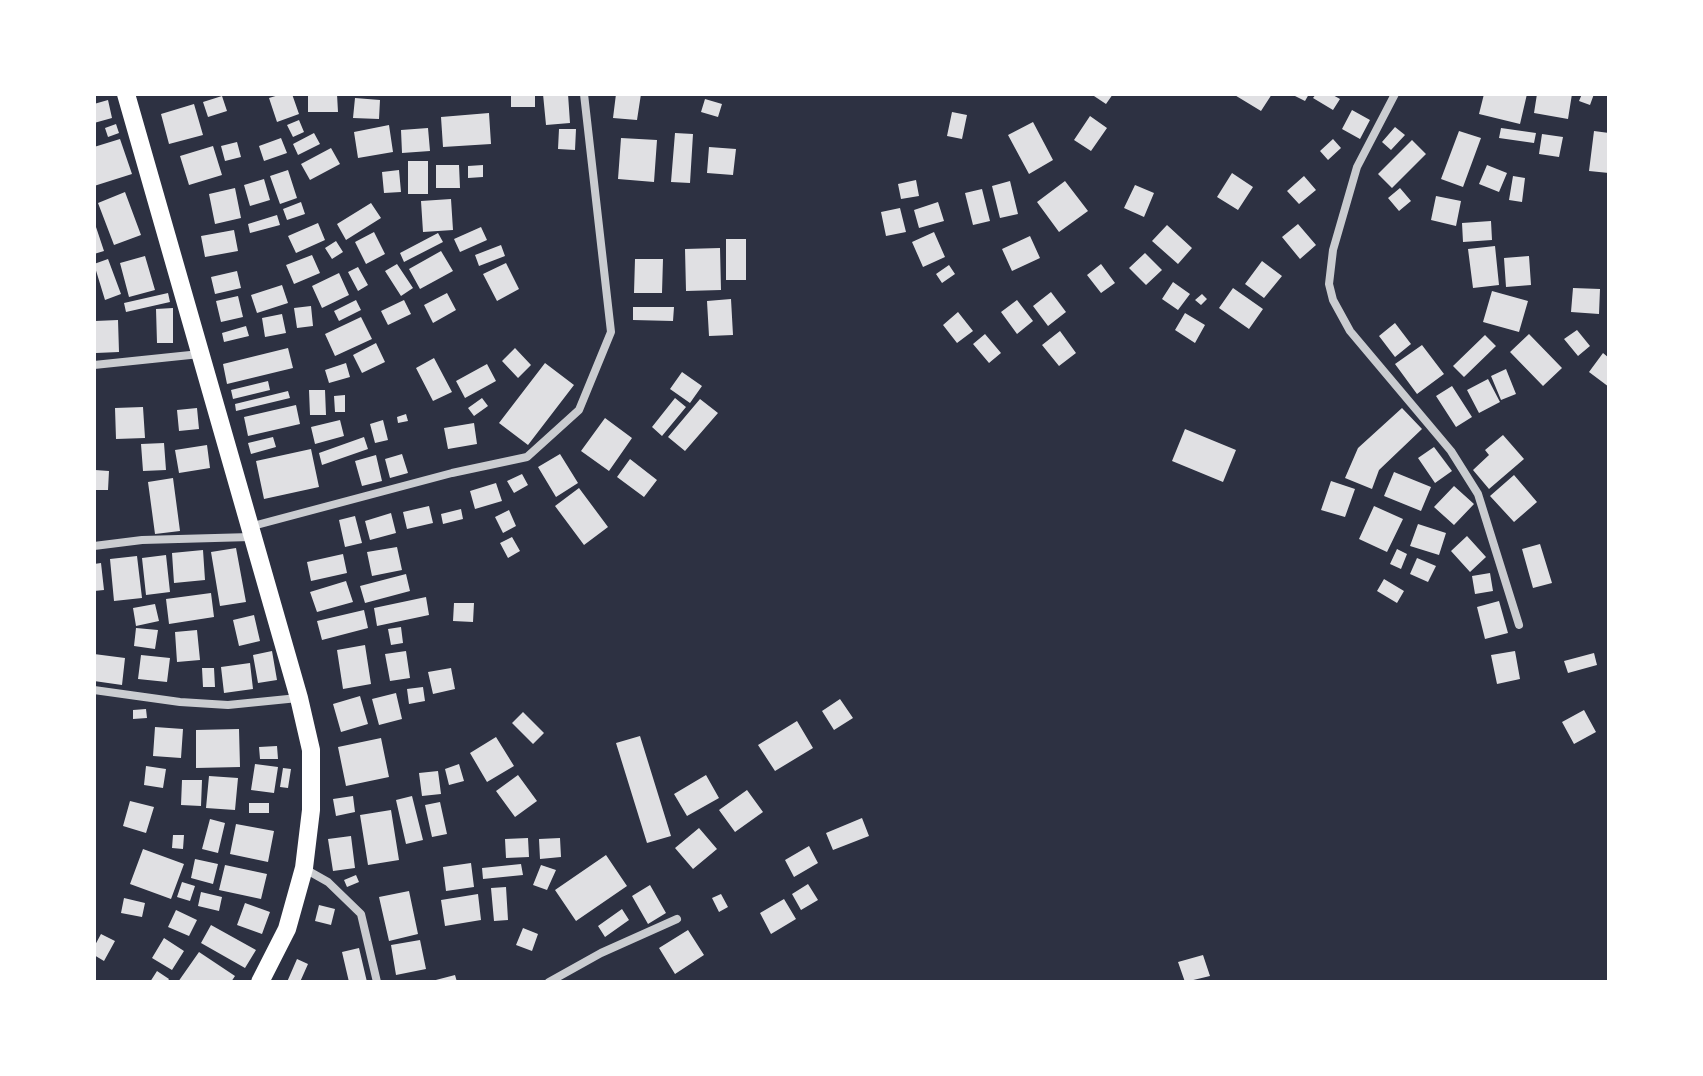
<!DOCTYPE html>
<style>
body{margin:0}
#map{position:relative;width:1703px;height:1076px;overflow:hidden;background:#2d3142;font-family:Spectral,serif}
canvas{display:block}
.frame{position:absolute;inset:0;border:96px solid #fff;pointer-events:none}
</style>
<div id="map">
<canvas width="1703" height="1076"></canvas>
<div class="frame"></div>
</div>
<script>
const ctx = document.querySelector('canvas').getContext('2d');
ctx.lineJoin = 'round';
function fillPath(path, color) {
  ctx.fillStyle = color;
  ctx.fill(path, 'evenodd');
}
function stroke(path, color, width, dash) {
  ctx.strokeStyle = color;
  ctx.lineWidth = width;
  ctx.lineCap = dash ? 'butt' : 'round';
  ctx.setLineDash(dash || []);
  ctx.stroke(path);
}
const building = new Path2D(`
 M282,94h10l7,20 -22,8 -8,-24z
 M308,94h29l1,18h-30z
 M511,94h24v13h-24z
 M543,94h25l2,29 -24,2z
 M616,94h25l-4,26 -24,-2z
 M1091,94h22l-7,10z
 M1233,94h39l-11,17z
 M1291,94h18l-4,7z
 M1316,94h15l9,5 -7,11 -20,-12z
 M1484,94h43l-7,30 -41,-10z
 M1537,94h35l-4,25 -34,-6z
 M1582,94h12l-4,11 -11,-4z
 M222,96l5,15 -19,6 -5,-15z
 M355,98l25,2 -1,19 -26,-1z
 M705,99l17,5 -4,13 -17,-5z
 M108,100l4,18 -18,5v-19z
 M194,104l9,31 -34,9 -8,-30z
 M1352,110l18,10 -10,19 -18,-10z
 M952,112l15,3 -5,24 -15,-3z
 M489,113l2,31 -48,3 -2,-30z
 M1090,116l17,12 -16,23 -17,-11z
 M299,120l5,12 -11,5 -6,-12z
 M1033,122l20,38 -24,14 -21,-39z
 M116,124l3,9 -11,4 -3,-9z
 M389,125l4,27 -35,6 -4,-26z
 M1395,127l10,8 -14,15 -9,-8z
 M428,128l2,23 -28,2 -1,-23z
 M1501,128l35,5 -2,10 -35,-5z
 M559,129h17l-1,21 -17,-1z
 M1459,131l22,7 -18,49 -22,-8z
 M1594,131l15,2v40l-20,-2z
 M314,133l6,11 -22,11 -5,-11z
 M675,133l18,1 -3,49 -19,-1z
 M1542,134l21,3 -4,20 -20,-3z
 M281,138l6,15 -23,8 -5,-15z
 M621,138l36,2 -3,42 -36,-3z
 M120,139l12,35 -38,12v-39z
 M1333,139l8,9 -13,12 -8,-9z
 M1412,140l14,14 -34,34 -14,-14z
 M237,142l4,15 -16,4 -4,-15z
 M213,146l9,29 -33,10 -9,-29z
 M709,147l27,2 -3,26 -26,-2z
 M331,148l9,16 -30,16 -9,-16z
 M408,161h20v33h-20z
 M436,165h23l1,23h-24z
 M483,165v12l-15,1v-12z
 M1487,165l20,8 -8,19 -20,-8z
 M288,170l9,28 -17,6 -10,-28z
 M399,170l2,22 -17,1 -2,-21z
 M1232,173l21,14 -15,23 -21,-13z
 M1304,176l12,14 -17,14 -12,-13z
 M1513,176l12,2 -3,24 -13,-2z
 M264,179l6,21 -20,6 -6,-21z
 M916,180l3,16 -18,3 -3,-15z
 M1010,181l8,33 -18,4 -8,-32z
 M1065,181l23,30 -29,21 -22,-30z
 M1135,185l19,8 -10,24 -20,-9z
 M235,188l6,30 -26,6 -6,-30z
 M1400,188l11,13 -12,10 -11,-13z
 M982,189l8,32 -17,4 -8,-32z
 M125,192l16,43 -27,10 -16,-42z
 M1436,196l25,5 -5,25 -25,-6z
 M451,199l2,31 -30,2 -2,-31z
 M301,202l4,12 -18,6 -4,-11z
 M938,202l6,19 -25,7 -5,-18z
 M371,203l10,15 -35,22 -9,-16z
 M900,208l6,24 -20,4 -5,-24z
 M277,215l3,10 -30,8 -2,-9z
 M94,221l10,30 -10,3z
 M1491,221l1,19 -29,2 -1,-19z
 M318,223l7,17 -29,13 -8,-17z
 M1298,224l18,21 -16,14 -18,-22z
 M1167,225l25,23 -14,16 -26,-23z
 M481,227l6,13 -27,12 -6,-13z
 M234,230l4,21 -33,6 -4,-21z
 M374,232l11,22 -19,10 -11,-22z
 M934,232l11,25 -22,10 -11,-25z
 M438,233l5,9 -39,20 -4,-9z
 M1030,236l10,22 -28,13 -10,-22z
 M726,239h20v41h-20z
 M336,241l7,11 -11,7 -7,-11z
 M501,245l4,11 -26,10 -4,-11z
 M1495,246l4,39 -26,3 -5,-39z
 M720,248l1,42 -35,1 -1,-42z
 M441,251l12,20 -33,18 -11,-20z
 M1145,253l17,17 -16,15 -17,-17z
 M312,255l8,18 -26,11 -8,-19z
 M145,256l10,34 -26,7 -9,-34z
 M1529,256l2,29 -25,2 -2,-29z
 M108,259l13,35 -16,6 -11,-36z
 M635,259h28l-1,34h-28z
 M1262,261l20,15 -18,22 -19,-14z
 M506,263l13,26 -22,12 -14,-27z
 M397,264l16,24 -12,8 -16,-25z
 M1101,264l14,19 -14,10 -14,-18z
 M949,265l6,9 -13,9 -6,-9z
 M358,267l10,18 -10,6 -10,-19z
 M237,271l4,17 -26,6 -4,-17z
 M339,273l10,22 -27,13 -10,-22z
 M1173,282l17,12 -12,16 -16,-11z
 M282,285l6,18 -31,10 -6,-18z
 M1233,288l30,21 -14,20 -30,-21z
 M1573,288l27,1 -1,25 -28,-2z
 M1492,291l36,10 -9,31 -36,-10z
 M1051,292l15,20 -18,14 -15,-20z
 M168,293l2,9 -44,10 -2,-9z
 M447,293l9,17 -23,13 -9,-18z
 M1202,294l5,5 -6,6 -6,-5z
 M238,296l5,21 -22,5 -5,-21z
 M731,299l2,36 -24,1 -2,-35z
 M356,300l5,10 -22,11 -5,-10z
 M404,300l7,14 -23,11 -7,-14z
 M1017,300l16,21 -16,13 -16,-22z
 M311,306l2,20 -16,2 -3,-20z
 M633,307h41l-1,14 -40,-1z
 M173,308v35h-16l-1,-34z
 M958,312l15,19 -16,12 -14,-18z
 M1185,313l20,12 -10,18 -20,-13z
 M282,314l4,19 -21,4 -3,-19z
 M361,317l11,22 -37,17 -10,-22z
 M118,320l1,32 -23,1 -1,-32z
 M1395,323l16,21 -16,13 -16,-21z
 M246,326l3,10 -25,6 -2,-9z
 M1577,330l13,16 -12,10 -14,-17z
 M1060,331l16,22 -17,13 -17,-21z
 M985,334l16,19 -12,10 -16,-19z
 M1529,334l33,34 -19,18 -33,-34z
 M1485,335l11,11 -32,31 -11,-11z
 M376,343l9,19 -23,11 -9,-18z
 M1422,345l22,29 -27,20 -22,-30z
 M288,348l5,20 -66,16 -4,-20z
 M515,348l16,17 -13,13 -16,-17z
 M1603,353l6,5v29l-20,-15z
 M434,358l18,34 -19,9 -17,-33z
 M346,363l4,14 -21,6 -4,-13z
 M545,363l29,22 -46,60 -29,-22z
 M487,364l9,17 -31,17 -9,-17z
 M1506,369l10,25 -15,6 -10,-24z
 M682,372l20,14 -12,17 -20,-14z
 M1488,379l12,23 -21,11 -12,-23z
 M268,381l2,9 -37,9 -2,-9z
 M1452,386l20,31 -16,10 -20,-31z
 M309,390h16l1,25h-16z
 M288,391l2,7 -54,13 -1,-7z
 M345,395v17h-10l-1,-16z
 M482,398l6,8 -14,10 -6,-8z
 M675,398l11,9 -24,29 -10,-9z
 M700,399l18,14 -33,38 -17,-14z
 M296,405l4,19 -52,12 -4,-19z
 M143,407l2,31 -29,1 -1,-31z
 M197,408l2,21 -20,2 -2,-21z
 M1402,408l20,21 -43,41 -7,19 -27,-11 13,-30z
 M406,414l2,7 -10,2 -1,-6z
 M605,418l27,20 -23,33 -28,-20z
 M340,420l4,16 -29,8 -4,-17z
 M383,420l5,20 -13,3 -5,-19z
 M474,423l3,21 -29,5 -4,-21z
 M1185,429l51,21 -13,32 -51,-21z
 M1503,435l21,24 -35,30 -16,-19 16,-15 -4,-5z
 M273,437l3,10 -25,7 -3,-11z
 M364,437l4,12 -46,16 -3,-12z
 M164,443l2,27 -23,1 -2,-27z
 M207,445l3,23 -31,5 -4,-23z
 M1434,447l18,24 -17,12 -17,-25z
 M311,449l8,38 -55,12 -8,-38z
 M402,454l6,19 -18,5 -5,-19z
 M560,454l18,29 -22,14 -18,-30z
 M376,455l6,26 -20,5 -7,-25z
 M630,459l27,21 -13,17 -27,-20z
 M95,470l14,1 -1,19h-13z
 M1394,472l37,15 -10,24 -37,-15z
 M522,474l6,11 -14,8 -7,-12z
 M1514,475l23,27 -23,20 -24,-26z
 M173,478l7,53 -25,3 -7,-52z
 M1331,481l24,8 -10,28 -24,-7z
 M496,483l6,18 -27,8 -5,-18z
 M1454,486l20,18 -20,21 -20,-18z
 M579,488l29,39 -24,18 -29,-39z
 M429,506l4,17 -26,6 -4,-17z
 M1374,506l29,13 -16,33 -28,-13z
 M461,509l2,10 -20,5 -2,-10z
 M509,510l7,16 -13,7 -8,-16z
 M391,513l5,20 -26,7 -5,-19z
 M355,516l7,27 -17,4 -6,-27z
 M1418,524l28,9 -7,22 -29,-9z
 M1467,536l19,21 -16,15 -19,-21z
 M512,537l8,14 -12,7 -8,-15z
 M1540,544l12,39 -19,5 -11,-39z
 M397,547l5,23 -30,6 -5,-24z
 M236,548l10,54 -26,4 -9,-54z
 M1397,549l10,5 -6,15 -11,-5z
 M203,550l2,30 -31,3 -2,-30z
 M343,554l4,19 -36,8 -4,-19z
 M166,555l4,37 -24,3 -4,-37z
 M137,556l5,42 -28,3 -4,-42z
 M1417,558l19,8 -8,16 -18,-8z
 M101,563l3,27 -10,1v-27z
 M1490,573l3,18 -18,3 -3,-18z
 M406,574l4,17 -45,12 -5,-17z
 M1384,579l20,12 -7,12 -20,-12z
 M346,581l7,21 -36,10 -7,-20z
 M211,593l3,24 -45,7 -3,-25z
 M426,597l3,18 -52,11 -3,-18z
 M1499,601l9,32 -23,6 -8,-32z
 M454,603h20l-1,19 -20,-1z
 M155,604l4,17 -23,5 -3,-18z
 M364,610l4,18 -46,12 -5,-19z
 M254,615l6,26 -21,5 -6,-26z
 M401,627l2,16 -12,2 -3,-16z
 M136,628l22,2 -3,19 -21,-3z
 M197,630l3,30 -23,2 -2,-30z
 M365,645l6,39 -28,5 -6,-39z
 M272,651l5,29 -19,3 -5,-28z
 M406,651l4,27 -20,3 -5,-27z
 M1515,651l5,28 -23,5 -6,-29z
 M1594,653l3,12 -29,8 -4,-12z
 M94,654l31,4 -3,27 -28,-4z
 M141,655l29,3 -3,24 -29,-3z
 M250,663l3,26 -29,4 -3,-26z
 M202,668h12l1,19h-12z
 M451,668l4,21 -22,5 -5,-22z
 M423,687l2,14 -16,3 -2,-15z
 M396,693l6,26 -23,6 -7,-26z
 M360,696l8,28 -27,8 -8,-28z
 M840,699l13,19 -19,12 -12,-19z
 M146,709l1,9 -14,1v-9z
 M1584,710l12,22 -22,12 -12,-22z
 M523,712l21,21 -11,11 -21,-21z
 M797,721l16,27 -38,23 -17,-26z
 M155,727l28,2 -2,29 -28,-2z
 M239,729l1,38 -44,1v-38z
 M640,736l31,100 -24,7 -31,-100z
 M496,737l18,29 -27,16 -17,-29z
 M381,738l8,39 -43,9 -8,-39z
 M277,746l1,13h-18l-1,-12z
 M255,764l23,3 -4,26 -23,-3z
 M459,764l5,17 -15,4 -4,-16z
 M146,766l20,3 -3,19 -19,-3z
 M283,768l8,1 -3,19 -8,-1z
 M438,771l3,23 -19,2 -3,-23z
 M518,775l19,26 -22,16 -19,-26z
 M706,775l13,23 -32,18 -13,-22z
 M209,776l29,2 -3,32 -29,-2z
 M182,780h20l-1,26 -20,-1z
 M747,790l16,22 -28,20 -16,-22z
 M353,796l2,16 -19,4 -3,-17z
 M412,796l11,44 -17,4 -10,-44z
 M130,801l24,6 -8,26 -23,-7z
 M440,802l7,32 -15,3 -7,-32z
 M249,803h20v10h-20z
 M391,810l8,50 -31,5 -8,-50z
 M862,818l7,18 -36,14 -7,-17z
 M210,819l15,4 -7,30 -16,-4z
 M236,824l38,7 -6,31 -38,-8z
 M699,828l18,21 -24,20 -18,-21z
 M173,835h11l-1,14 -11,-1z
 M351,836l4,32 -22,3 -5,-32z
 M528,838l1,19 -23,1 -1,-19z
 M560,838l1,19 -21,2 -1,-20z
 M809,846l9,17 -24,14 -9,-17z
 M143,849l41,15 -13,35 -41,-15z
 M606,855l21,31 -51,35 -21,-31z
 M195,859l23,5 -5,20 -22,-6z
 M471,863l3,24 -28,4 -3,-24z
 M521,864l2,11 -40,4 -1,-11z
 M225,865l42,9 -6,25 -42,-9z
 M541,865l15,5 -9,20 -14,-5z
 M356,875l3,7 -12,5 -3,-7z
 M182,882l13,4 -5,15 -13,-4z
 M808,884l10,16 -17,10 -9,-16z
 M650,885l16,28 -18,11 -16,-28z
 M506,887l2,33 -14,1 -3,-33z
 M409,891l9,43 -29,7 -10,-44z
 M201,892l21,5 -3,14 -21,-5z
 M478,894l3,26 -36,6 -4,-26z
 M721,894l7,13 -9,5 -7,-14z
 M124,898l21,5 -3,14 -21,-4z
 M784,899l12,20 -25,15 -11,-21z
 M245,903l25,9 -8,22 -25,-9z
 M319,905l16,4 -4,16 -16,-4z
 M622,909l7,11 -24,17 -7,-11z
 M176,910l21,10 -8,16 -21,-9z
 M211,925l45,25 -11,18 -44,-25z
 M523,928l15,6 -6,17 -16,-6z
 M688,930l16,25 -29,19 -16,-26z
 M101,934l14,7 -11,20 -10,-6v-8z
 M164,938l20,13 -12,19 -20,-12z
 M420,940l6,29 -30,6 -5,-30z
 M359,948l8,34h-18l-7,-30z
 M199,952l36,24 -4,6h-53z
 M1203,955l7,21 -25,6 -7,-20z
 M297,959l11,5 -8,18h-13z
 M157,971l12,8 -2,3h-17z
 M455,975l2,7h-24l-1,-1z`);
const minor = new Path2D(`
 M1395,94l-38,73 -24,83 -4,34 4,16 17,31 101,120 27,43 41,131
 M94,365l106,-11
 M249,527l203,-54 75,-16 52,-47 32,-78 -27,-238
 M94,546l48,-6 109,-3
 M94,690l86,12 48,3 70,-7
 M305,869l23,13 33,32 16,68
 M549,982l52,-29 76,-34`);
const trunk = new Path2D(`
 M126,94l173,604 12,52v60l-7,58 -17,61 -27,53`);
fillPath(building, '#e0e0e3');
stroke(minor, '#caccd0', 8);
stroke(trunk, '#fff', 18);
</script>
